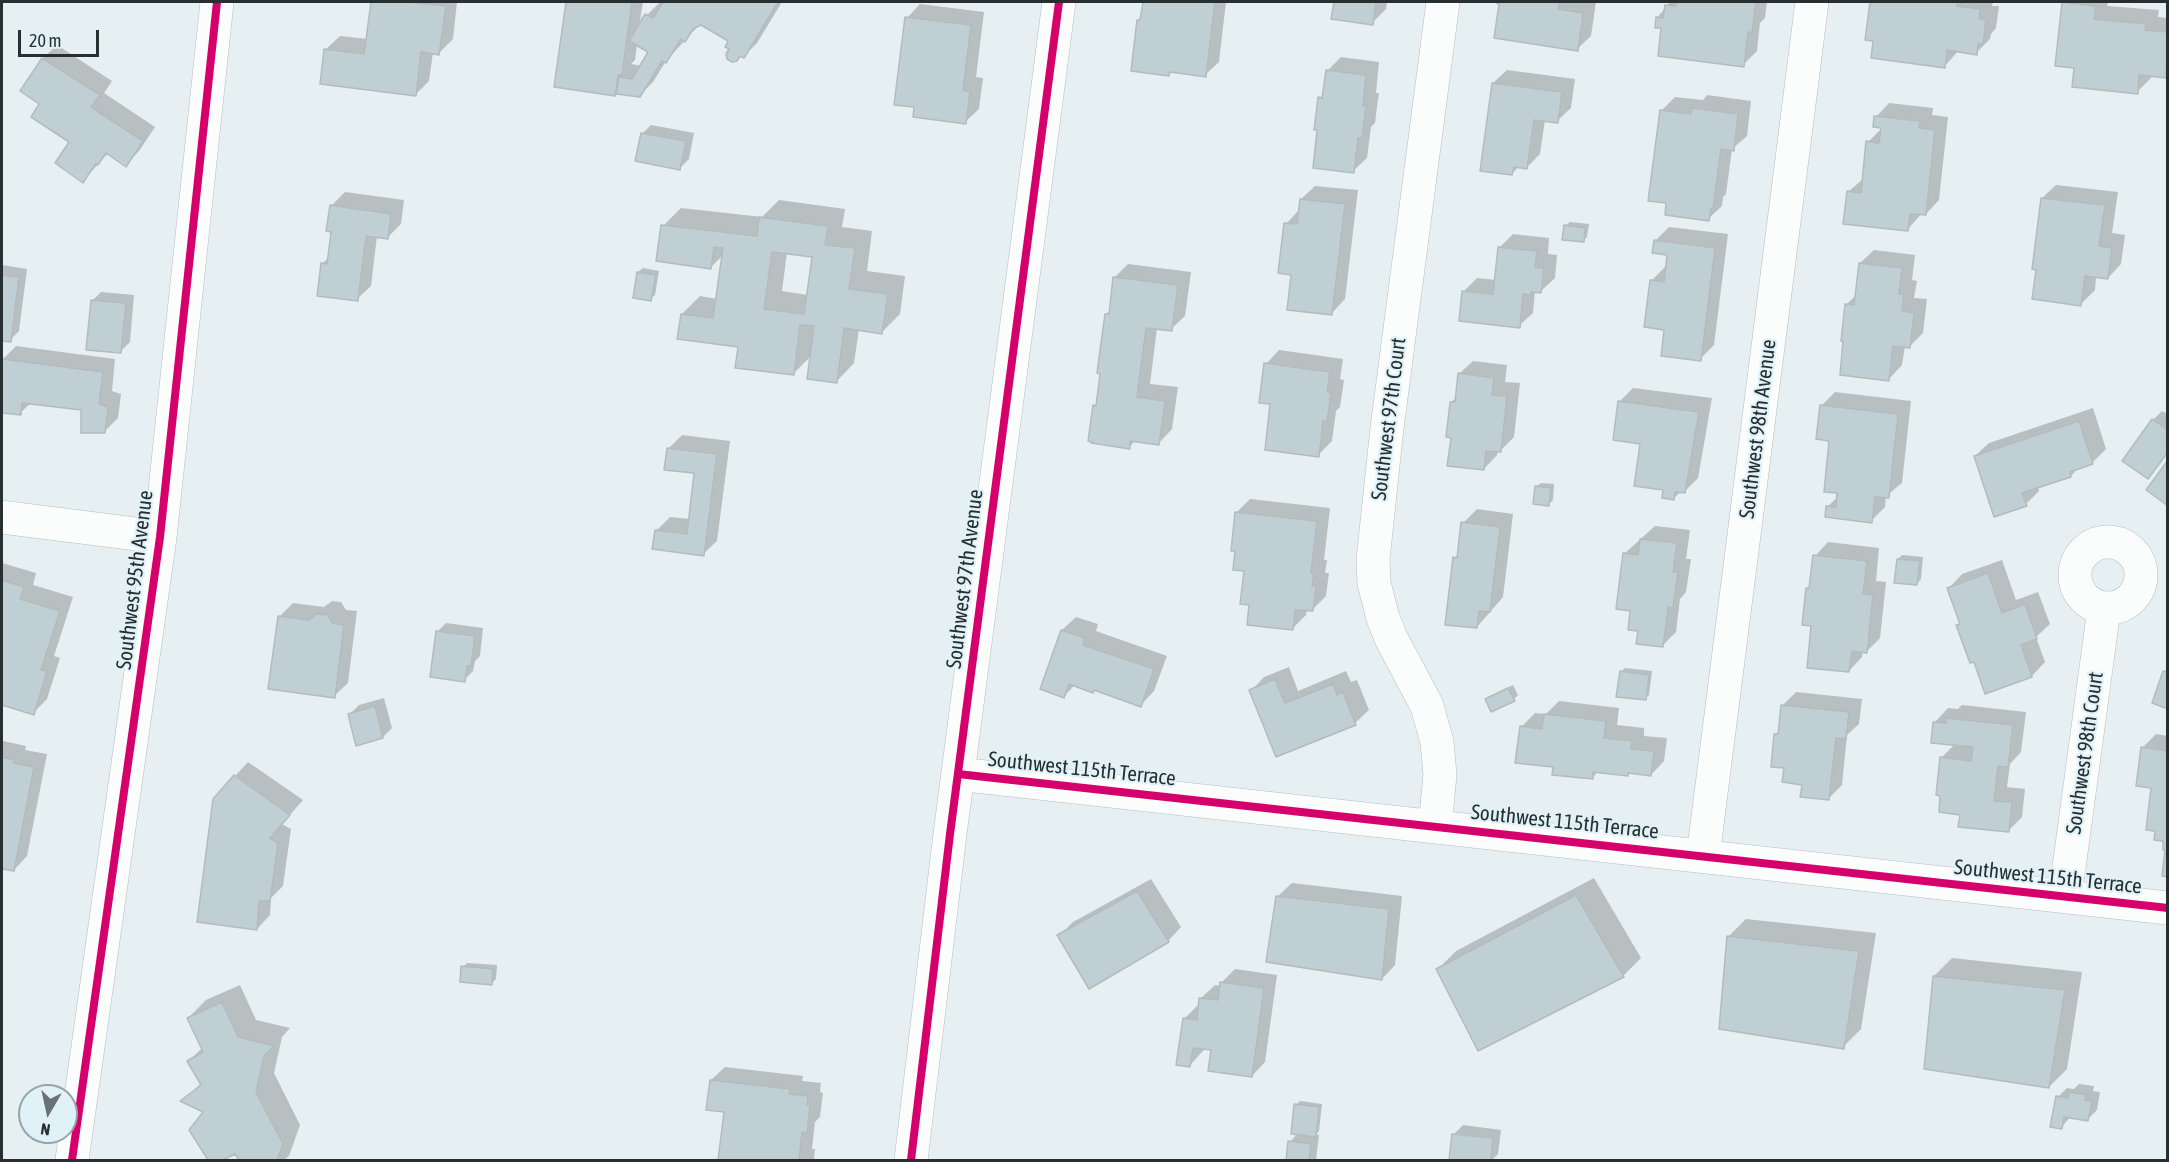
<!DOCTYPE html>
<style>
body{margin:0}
#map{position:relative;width:2169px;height:1162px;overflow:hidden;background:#e6eff2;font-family:"Asap Condensed",sans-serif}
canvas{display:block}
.frame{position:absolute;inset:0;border:3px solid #282f31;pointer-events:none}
.north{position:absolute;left:18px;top:1084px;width:60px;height:60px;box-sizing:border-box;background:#e0f2f8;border:2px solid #96a4a8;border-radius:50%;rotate:189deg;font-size:16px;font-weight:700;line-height:24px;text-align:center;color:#282f31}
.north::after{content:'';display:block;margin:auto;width:21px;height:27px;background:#6a7275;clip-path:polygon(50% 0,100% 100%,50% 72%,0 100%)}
.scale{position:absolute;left:18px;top:30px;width:81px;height:27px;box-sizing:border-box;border:3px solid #282f31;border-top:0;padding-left:8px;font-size:18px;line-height:21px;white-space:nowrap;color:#282f31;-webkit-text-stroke:4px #e0f2f8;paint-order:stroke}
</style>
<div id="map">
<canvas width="2169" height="1162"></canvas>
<div class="frame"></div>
<div class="north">N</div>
<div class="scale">20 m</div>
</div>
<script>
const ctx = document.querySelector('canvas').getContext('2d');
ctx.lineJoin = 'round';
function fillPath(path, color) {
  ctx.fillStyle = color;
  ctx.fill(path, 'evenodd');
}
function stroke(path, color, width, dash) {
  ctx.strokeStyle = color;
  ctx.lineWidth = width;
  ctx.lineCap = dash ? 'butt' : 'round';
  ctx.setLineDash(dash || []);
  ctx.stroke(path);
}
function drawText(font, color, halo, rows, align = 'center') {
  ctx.font = font + ' "Asap Condensed",sans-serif';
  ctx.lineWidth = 4.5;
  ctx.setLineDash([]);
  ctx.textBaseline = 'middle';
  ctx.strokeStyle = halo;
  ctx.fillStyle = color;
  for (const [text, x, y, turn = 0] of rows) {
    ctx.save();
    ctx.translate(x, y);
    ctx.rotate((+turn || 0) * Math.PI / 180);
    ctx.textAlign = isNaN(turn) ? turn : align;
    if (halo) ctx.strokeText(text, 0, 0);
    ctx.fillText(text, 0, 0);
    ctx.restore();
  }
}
const shadow = new Path2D(`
 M372,2h85l-4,37 -14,14 -6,-1 -4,29 -14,14 -89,-46 14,-13 28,3z
 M567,2h76l-4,25 8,-12 13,-13 4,1 1,-1h117l-25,41 -14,14 -12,-8 -1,-9 -30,-16 -34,37 -13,21 -14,14 -83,-10zM637,44l13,8 -8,14 -11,-2 4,-4z
 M1144,2h82l-7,60 -14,13 -33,-4 -3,3 -31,-54 4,-4z
 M1335,2h52l-1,7 -14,14 -39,-5z
 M1497,2h99l-5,34 -14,13z
 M1670,2h97l-2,16 -5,5 -3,28 -14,14 -80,-38 -6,-9z
 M1872,2h121l-1,4h7l-3,22 -5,6 -1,5 -14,14 -17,-3 -14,16 -78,-27z
 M2064,2h44l-1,4 52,4 -1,7 10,1v56l-3,3 -14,-2v3l-14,14 -74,-89z
 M920,4l64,8 -8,65 7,1 -4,31 -14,13 -49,-16 -9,-88z
 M57,45l55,36 -8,12 51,34 -16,24 -13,14 -18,-12 -25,28 -12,-40 -30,-38 -19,-13 21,-32z
 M1341,57l38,5 -3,31h3l-2,14 -2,16 -4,4 -4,31 -14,13 -33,-73 4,-5 3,-22z
 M1507,70l68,9 -4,29 -14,13 -12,-1 -5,34 -13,13 -8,-1 -7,8 -19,-91z
 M1707,95l44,6 -4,35 -15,13 -6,45 -3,3 -1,9 -14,13 -47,-108 14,-14 28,3z
 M1889,103l44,5 -1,7 16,2 -9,83 -13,14 -4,-1 -14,16 -60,-37 16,-14 4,-36 15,-15 -7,-10z
 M651,125l43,8 -5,26 -9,9 -38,-34z
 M2056,185l62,7 -6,41 13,2 -4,29 -13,14 -12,-2 -1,14 -14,14 -39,-106z
 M1315,186l43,4 -13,109 -13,14 -39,-39 -7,-50 14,-15 1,-10z
 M345,192l59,8 -3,24 -14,14 -10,-2 -6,50 -14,13 -35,-35 7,-7 4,-26 -2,-25z
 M779,200l66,9 -3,18 30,4 -5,40 38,5 -5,38 -18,18 -23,-3 -5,34 -18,19 -25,-26 -18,18 -111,-60 18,-18 17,3 6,-44 -12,12 -48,-41 18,-18 81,9zM787,252l26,4 -5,39 -26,-4z
 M1570,222l19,2 -2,13 -4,4 -18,-15z
 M1669,227l59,7 -14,111 -14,14 -34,-31 -15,-47 14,-14h2l2,-13 -14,-13z
 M1513,234l36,4 -1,16 9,1 -2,23 -14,13h-6l-2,22 -14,13 -56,-34 14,-14 19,2 3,-32z
 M1874,250l41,5 -3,25 5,1 -3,17 13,1 -4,34 -14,14 -4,-1 -3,19 -13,14 -42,-75 9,-9 4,-32z
 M1128,264l63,8 -6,44 -14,13 -14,-1 -7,56 28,3 -6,42 -13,14 -23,-3 -7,7 -35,-41 4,-4 8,-88 5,-4 4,-33z
 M2,265l25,4 -8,62 -9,9 -8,-1z
 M643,268l16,3 -4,24 -5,4 -12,-27z
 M101,292l33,3 -4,47 -9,9 -29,-50z
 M16,346l99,13 -3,32 9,3 -3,24 -14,14 -21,-24 -52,-5 -11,10 -18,-2v-51z
 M1279,350l64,9 -3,20 4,1 -4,27 -4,4 -4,30 -14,14 -46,-52 -6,-39z
 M1473,361l34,4 -2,17 15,1 -6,54 -14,14h-2l-1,4 -13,14 -32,-33 -1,-34 6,-5 2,-23z
 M1633,388l79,10 -14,80 -13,13h-4l-7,7 -9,-9 -46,-87z
 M1835,392l76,9 -9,82 -16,13 -1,11 -14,14 -44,-14 12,-11 -8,-56 -10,-34z
 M2093,408l13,41 -14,14 -13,4 -8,9 -33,11 1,4 -13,13 -51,-48 14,-13z
 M2162,411l6,3v39l-21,24 -23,-17 29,-40z
 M682,435l48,6 -13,100 -14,13 -47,-23 14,-14 20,2 6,-47 -28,-23z
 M1541,483l13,1 -1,16 -4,4 -13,-17z
 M1250,499l80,9 -6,52h3l-2,13h4l-3,23 -14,14 -5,-1 -1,6 -14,14 -41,-26 -5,-33 -10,-20v-37z
 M1477,509l36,5 -10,83 -26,30 -22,-69 4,-5 4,-30z
 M1655,526l35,4 -4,29h5l-5,33 -6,7 -4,33 -14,14 -22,-17 -8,-19 -8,-56z
 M1828,542l51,6 -3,33 10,1 -6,56 -13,13h-4l-1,6 -13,14 -36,-46 -6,-36 4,-4 4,-29z
 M1902,555l21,2 -2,22 -4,5 -19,-25z
 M2002,560l14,40 22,-8 12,32 -14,13 9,25 -13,14 -57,-16 -17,-35 3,-3 -12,-34 13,-14z
 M2,563l34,10 -3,12 40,12 -19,59 6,2 -13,41 -14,14 -31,-10z
 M332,601l9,1 5,8 11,1 -9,72 -14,13 -55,-79 14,-14 31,4z
 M1076,617l22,7 -2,7 71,25 -13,35 -13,14 -46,-16 -20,-4 -11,11 -2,-66z
 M446,623l37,5 -3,28 -5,5 -2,10 -9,9 -27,-48z
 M1289,667l9,24 48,-20 5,11 6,-2 12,30 -14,13 -78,32 -26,-64 13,-14z
 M1625,668l27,3 -3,24 -4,4 -24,-27z
 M1513,685l5,10 -4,4 -27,1 4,-4z
 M1796,692l66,7 -3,25 -12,11 -5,50 -13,13 -44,-31 -9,-33 4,-4 3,-25z
 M384,698l8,30 -9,9 -33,-23 9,-9z
 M1559,701l60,7 -2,17 27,3v8l23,2 -3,23 -13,14 -52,-4 -7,7 -37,-12 -34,-39 14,-14 11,1z
 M1962,705l64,7 -5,40 -11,12 -3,23 18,2 -3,28 -14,14 -47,-18 -20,-55 14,-14 -20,-22 13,-14 10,1z
 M2156,734l12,2v139l-1,-26 -25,-101z
 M3,741l23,5 -1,4 22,4 -20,102 -13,14 -12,-3z
 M248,762l55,38 -21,24 9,5 -8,57 -12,12 -1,17 -13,14 -22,-153z
 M1594,878l47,80 -18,18 -144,73 -41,-80 18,-18z
 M1151,879l30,48 -13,14 -109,-5 14,-14z
 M1292,883l110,13 -7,69 -13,14 -104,-83z
 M1746,919l130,14 -15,96 -18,18 -115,-110z
 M1952,958l130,14 -15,97 -18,18 -115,-111z
 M467,963l30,2 -1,14 -5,5 -28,-17z
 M1235,969l42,6 -12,87 -13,14 -40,-27 -8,-1 -1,3 -13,14 -6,-46 14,-14h2l1,-7 14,-13 6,1v-3z
 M240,985l16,35 34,8 -8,9 -8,36 26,52 -11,31 -5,4h-45l1,-2 -4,-6 -16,8h-10l-19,-30 15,-19 -23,-10 18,-18 -12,-22 14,-14 -15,-29 18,-18z
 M725,1067l78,9 -1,5 19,2 -1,9 3,1 -3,24 -5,5 -3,27h3l-1,11h-95l7,-49 -15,-31z
 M2079,1084l15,2 -1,5 7,1 -3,18 -9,9 -17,-3 -10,12 -3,-31 9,-9 7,1z
 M1300,1101l22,3 -3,27 -4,4h4l-3,25h-29l3,-18 8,-9 -2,-28z
 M1463,1125l38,5 -3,24 -6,6 -42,-1 4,-25z`);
const building = new Path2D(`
 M371,2h39l36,4 -7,49 -18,-3 -5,44 -96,-12 4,-35 40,5z
 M566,2h66l-10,73h-4l-3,21 -61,-9z
 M663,2h115l-34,56 -4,-2 -3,5 -5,1 -5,-3 -1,-5 3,-5 -4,-2 3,-6 -27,-16 -8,4 -8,13 -4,-3 -15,24 -4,-2 -22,36 -24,-3 3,-17 13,2 16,-27 -19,-11 16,-27 8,4z
 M1143,2h72l-9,75 -36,-5 -1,4 -38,-5 6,-51h3z
 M1334,2h42l-3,23 -42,-6z
 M1496,2h64l-2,7 25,4 -5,38 -84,-13 5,-34 -3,-1z
 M1676,2h80l-4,31 -4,-1 -4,35 -86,-11 3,-28h-6l1,-11 7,1 2,-13 11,1z
 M1870,2h87v4l23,3 -1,10 7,1 -3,24 -5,-1 -1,12 -30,-5 -2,18 -74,-10 2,-17 -8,-1z
 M2062,2l34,4 -2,13 52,5 -1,6 23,2 -2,46 -27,-3 -1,19 -66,-7 2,-19 -19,-2z
 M905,17l66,8 -8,65 7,2 -4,32 -53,-7 1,-10 -20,-2z
 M42,58l58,37 -9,12 52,34 -17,26 -20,-14 -8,12 -2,-2 -13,20 -28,-20 14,-21 -38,-25 8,-13 -19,-13z
 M1326,70l40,5 -3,31h3l-4,32h-4l-4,35 -41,-5 4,-38h-3l2,-16 2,-17 4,1z
 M1492,83l70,9 -4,31 -24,-3 -7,49 -13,-2 -2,8 -32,-4z
 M1692,108l46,6 -4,37 -13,-2 -8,60h-2l-2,12 -44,-6 1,-12 -18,-2 12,-91 31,4z
 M1874,116l46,5 -1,7 16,2 -9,85 -16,-1 -2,17 -65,-7 4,-33 14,2 5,-52 13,2 2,-15 -8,-1z
 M641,133l45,8 -6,29 -45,-9z
 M2041,198l64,7 -6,41 13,2 -4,31 -23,-3 -4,30 -49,-7 4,-29 -4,-1z
 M1300,199l45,5 -13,111 -45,-5 4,-35 -13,-2 6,-50 13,1z
 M330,205l61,9 -3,25 -22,-3 -8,65 -41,-5 4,-33 6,1 4,-32 -5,-1z
 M759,217l69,9 -3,19 30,3 -6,41 39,5 -6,40 -38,-6 -7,55 -30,-4 7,-53 -14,-1 -6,50 -59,-7 3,-21 -61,-8 4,-25 32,4 10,-70 -9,-1 -3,22 -55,-8 5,-36 96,11zM772,252l40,5 -8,57 -40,-5z
 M1564,225l21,3 -1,14 -22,-2z
 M1654,240l61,8 -14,113 -40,-5 3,-26 -20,-3 6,-47 14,2 3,-27 -15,-2z
 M1498,247l39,4 -2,16 9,1 -3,25 -10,-1v3l-8,-1 -3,34 -61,-7 3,-30 31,3z
 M1859,263l43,5 -3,26h5l-2,17 12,2 -4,35 -17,-2 -4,35 -49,-6 3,-34h-2l4,-37 9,1z
 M637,272l19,3 -5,26 -18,-3z
 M2,275l17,2 -8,65 -9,-1z
 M1113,277l65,8 -6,46 -26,-3 -9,69 28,4 -6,44 -29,-4v8l-39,-6v-1l-3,-1 5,-36 3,1 4,-32 -3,-1 3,-23 5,-36h4z
 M91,300l35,3 -5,50 -35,-3z
 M2,359l101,13 -4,32 9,3 -3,26h-24v-23l-59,-7 -1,12 -19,-2z
 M1264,363l66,9 -3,20 4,1 -4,29 -4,-1 -4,36 -54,-7 5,-46 -11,-1z
 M1458,373l36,5 -2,17 15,1 -6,56 -15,-1 -2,19 -37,-4 4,-28 -5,-1 4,-35h5z
 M1618,401l81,11 -14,81 -10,-1 -1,8 -12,-2 1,-8 -29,-4 6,-42 -27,-4z
 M1820,405l78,9 -9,84 -14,-1 -3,26 -47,-6 1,-11 10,1 1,-14 -13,-1 5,-51 -13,-2z
 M2152,419l16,11v22l-20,27 -26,-18z
 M2079,421l14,43 -23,8 1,5 -49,16 5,13 -33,11 -20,-61z
 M667,448l50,6 -13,102 -52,-7 3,-19 32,4 7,-61 -30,-3z
 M2168,460v46l-22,-16z
 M1535,486l16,2 -2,18 -16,-2z
 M1235,512l82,9 -6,52 3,1 -2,12h4l-3,25 -18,-1 -2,20 -46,-5 2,-20 -9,-1 4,-33 -11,-1 2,-19h-4z
 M1461,522l39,5 -10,85 -11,-1 -2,17 -32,-3 8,-68 4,1z
 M1640,539l37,4 -4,29h5l-5,36 -5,-1 -5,40 -27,-3 2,-13 -10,-1 2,-19 -14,-2 7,-56 15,2z
 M1813,555l54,6 -4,33 10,1 -6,58 -15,-2 -3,21 -42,-4 4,-42 -9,-1 4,-37h3z
 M1897,559l23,2 -3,24 -23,-2z
 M1988,573l14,40 23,-9 12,35 -16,6 11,32 -47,17 -11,-32 -4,1 -14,-38 4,-1 -13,-36z
 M2,580l22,7 -4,12 40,12 -19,59 6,1 -13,44 -32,-10z
 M317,614l11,1 4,8 12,2 -9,73 -67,-9 10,-73 31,4z
 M1061,630l24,8 -2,7 71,24 -13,38 -47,-17 -1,3 -24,-9 -5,14 -24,-9z
 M436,631l39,5 -4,30h-4l-2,16 -35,-5z
 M1620,671l29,4 -3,25 -30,-3z
 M2163,671l5,1v37l-16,-6z
 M1275,679l10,24 48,-19 4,11 6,-3 13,33 -80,32 -27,-67z
 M1508,688l7,13 -24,11 -6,-13z
 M1781,705l68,7 -3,27 -10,-1 -7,62 -29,-3 2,-12 -20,-3 2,-14 -13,-1 3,-33h4z
 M375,706l8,32 -27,8 -8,-32z
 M1544,714l62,7 -2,17 28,3 -1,8 23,2 -3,25 -23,-3v3l-35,-4v7l-41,-4 1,-8 -38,-4 5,-37 22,3z
 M1947,718l66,7 -5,42 -10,-1 -4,35 18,1 -3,30 -51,-5 2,-12 -21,-3 1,-16 -4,-1 4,-38 31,4 2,-14 -42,-4 2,-21 13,1z
 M2141,747l27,4v126l-6,-1 3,-26h-2v-9l-9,-1 1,-9 -9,-1 5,-42 -15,-2z
 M2,757l12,3 -1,3 21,4 -20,104 -12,-2z
 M234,775l56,40 -20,23 8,5 -8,58h-11l-2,29 -60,-8 16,-123z
 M1137,891l32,51 -80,47 -32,-54z
 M1576,895l48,82 -146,74 -42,-82z
 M1276,896l113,13 -7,71 -116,-18z
 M1727,936l132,15 -15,98 -125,-20z
 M461,966l32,3 -1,16 -32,-3z
 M1933,976l132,14 -16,98 -125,-19z
 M1220,982l44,6 -12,89 -44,-6 3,-21 -18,-2 -3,19 -14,-2 7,-47 14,2 2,-22 19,2z
 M222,1002l16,35 36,9 -10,10 -8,36 27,52 -6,16h-40l1,-2 -3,-4 -12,6h-15l-19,-30 14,-18 -23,-11 21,-16 -14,-24 16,-9 -16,-34z
 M710,1080l80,9 -1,5 19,2 -1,9 3,1 -3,27 -5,-1 -3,28h-81l6,-48 -18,-2z
 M2069,1092l17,3 -1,5 7,1 -4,20 -24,-4 -2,12 -12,-2 6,-31 12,2z
 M1294,1104l25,3 -3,30 -25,-3z
 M1452,1134l41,4 -2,22h-42z
 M1288,1141l23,3 -2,16h-23z`);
const minor = new Path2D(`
 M2,517l158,20
 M2075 575a33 33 0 1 1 66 0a33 33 0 1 1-66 0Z
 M958,774l1210,134
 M1435,826l5,-51 -3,-33 -10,-36 -36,-68 -8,-20 -9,-35 -1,-24 14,-131 56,-426
 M1703,856l109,-854
 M2065,897l39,-288
 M72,1160l88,-623 57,-535
 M911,1160l39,-326 109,-832`);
const cycleway = new Path2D(`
 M958,774l1210,134
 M72,1160l88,-623 57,-535
 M911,1160l39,-326 109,-832`);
const streetNames = [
 ["Southwest 97th Court",1389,419,-83],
 ["Southwest 98th Avenue",1758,429,-83],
 ["Southwest 97th Avenue",965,579,-83],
 ["Southwest 95th Avenue",135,580,-83],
 ["Southwest 98th Court",2085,753,-82],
 ["Southwest 115th Terrace",1082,769,6],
 ["Southwest 115th Terrace",1565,822,6],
 ["Southwest 115th Terrace",2048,877,6]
];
fillPath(shadow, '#0003');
fillPath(building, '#bfcfd4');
stroke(building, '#b4bbbe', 1.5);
stroke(minor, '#b6bdbf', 34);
stroke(minor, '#fbfdfd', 33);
stroke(cycleway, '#d6006c', 8);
drawText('21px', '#282f31', '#e0f2f8', streetNames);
</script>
